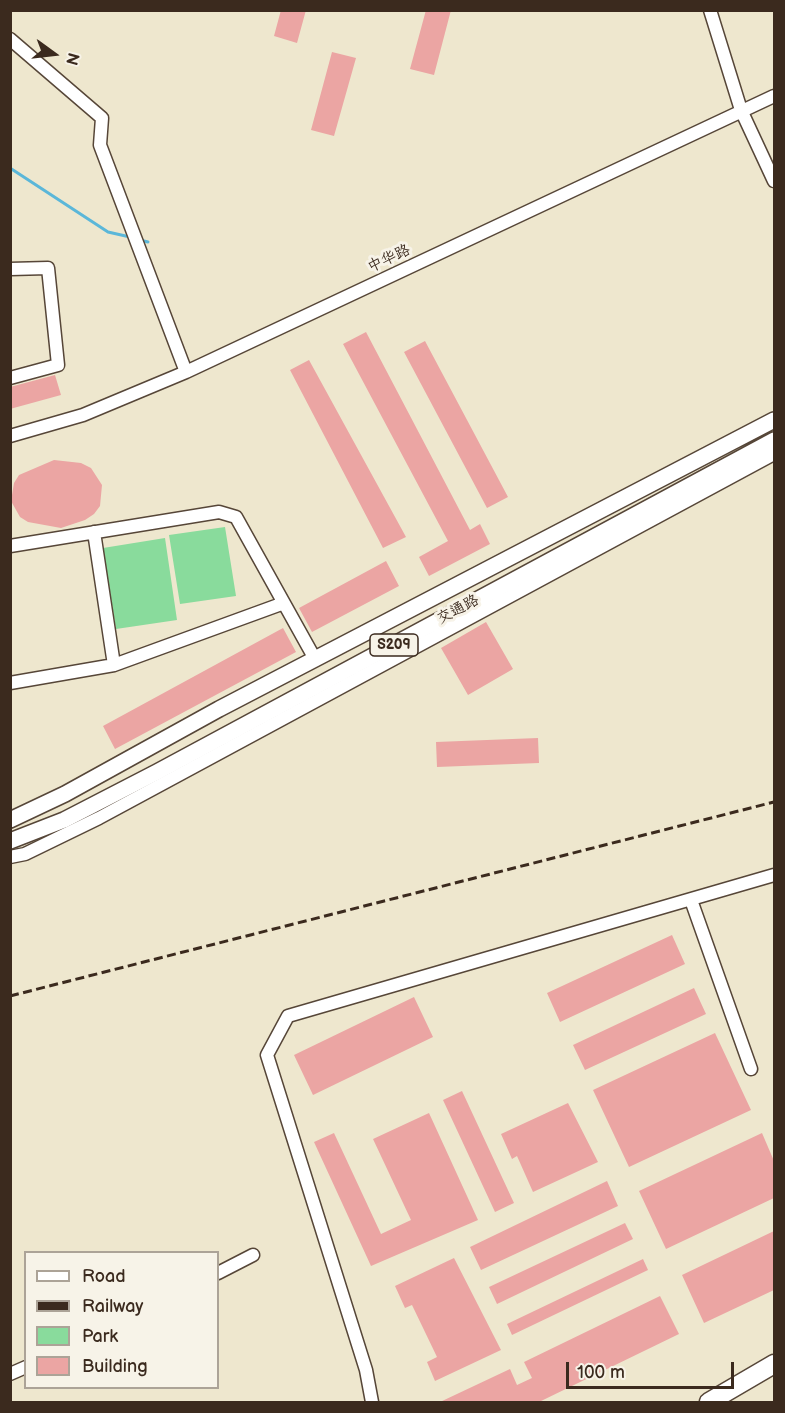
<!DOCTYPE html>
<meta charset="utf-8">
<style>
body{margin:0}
#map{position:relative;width:785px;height:1413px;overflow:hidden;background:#eee7ce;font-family:"Balsamiq Sans",sans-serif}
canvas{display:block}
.frame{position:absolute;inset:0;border:12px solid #3b2a1e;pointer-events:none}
.legend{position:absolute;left:24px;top:1251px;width:195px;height:138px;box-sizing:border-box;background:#f7f3e8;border:2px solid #aca397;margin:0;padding:8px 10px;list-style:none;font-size:18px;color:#3b2a1e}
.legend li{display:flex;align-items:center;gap:12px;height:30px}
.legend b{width:30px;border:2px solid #aca397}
.north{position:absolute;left:24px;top:24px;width:60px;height:60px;-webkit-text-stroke:4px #f7f3e8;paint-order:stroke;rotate:105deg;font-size:16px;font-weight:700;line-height:24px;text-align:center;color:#3b2a1e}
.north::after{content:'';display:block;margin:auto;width:21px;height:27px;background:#3b2a1e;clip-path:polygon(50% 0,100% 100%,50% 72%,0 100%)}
.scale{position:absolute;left:566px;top:1362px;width:168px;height:27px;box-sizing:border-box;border:3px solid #3b2a1e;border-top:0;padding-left:8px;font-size:18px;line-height:21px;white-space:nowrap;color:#3b2a1e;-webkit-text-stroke:4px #f7f3e8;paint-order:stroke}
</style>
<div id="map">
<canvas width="785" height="1413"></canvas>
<div class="frame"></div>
<ul class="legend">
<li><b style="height:8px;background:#fff"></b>Road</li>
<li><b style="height:8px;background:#3b2a1e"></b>Railway</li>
<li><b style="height:16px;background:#89db9c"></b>Park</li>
<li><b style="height:16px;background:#eba5a3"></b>Building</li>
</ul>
<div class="north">N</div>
<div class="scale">100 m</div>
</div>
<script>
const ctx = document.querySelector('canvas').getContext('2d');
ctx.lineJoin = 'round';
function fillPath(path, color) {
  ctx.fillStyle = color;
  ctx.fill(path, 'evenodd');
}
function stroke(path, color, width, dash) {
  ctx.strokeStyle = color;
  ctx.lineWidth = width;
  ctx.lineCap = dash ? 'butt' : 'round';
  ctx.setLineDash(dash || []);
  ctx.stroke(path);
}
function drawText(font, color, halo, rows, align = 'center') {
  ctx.font = font + ' "Balsamiq Sans","LXGW WenKai TC",sans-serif';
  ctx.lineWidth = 6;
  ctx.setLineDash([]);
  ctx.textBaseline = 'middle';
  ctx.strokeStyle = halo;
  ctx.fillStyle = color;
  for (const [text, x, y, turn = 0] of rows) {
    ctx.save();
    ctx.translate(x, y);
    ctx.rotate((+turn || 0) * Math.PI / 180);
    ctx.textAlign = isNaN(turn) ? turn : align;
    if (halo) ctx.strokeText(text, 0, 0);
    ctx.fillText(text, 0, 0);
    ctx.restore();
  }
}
const green = new Path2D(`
 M225,527l11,69 -56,8 -11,-69z
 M165,538l12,82 -61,9 -13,-81z`);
const stream = new Path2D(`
 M10,168l98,64 22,5
 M140,240l8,2`);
const building = new Path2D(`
 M281,10h25l-9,33 -23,-7z
 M426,10h25l-17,65 -24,-6z
 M332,52l24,6 -22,78 -23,-6z
 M366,332l104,198 10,-6 10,20 -61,32 -10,-19 29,-16 -105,-197z
 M425,341l83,156 -21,11 -83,-156z
 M309,360l97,177 -23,11 -93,-178z
 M55,375l6,20 -51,14v-22z
 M54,460l27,3 10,5 11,17 -2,21 -6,8 -9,6 -24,8 -33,-6 -8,-5 -9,-16 3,-18 5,-8z
 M386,561l13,25 -87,46 -13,-24z
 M486,622l27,47 -45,26 -27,-47z
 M283,628l13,24 -181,97 -12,-23z
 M538,738l1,25 -102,4 -1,-25z
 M672,935l13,29 -125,58 -13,-29z
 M694,988l12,26 -121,56 -12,-25z
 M414,997l19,40 -120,58 -19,-40z
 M715,1033l36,77 -122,57 -36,-77z
 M462,1091l52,112 -19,9 -52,-112z
 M568,1103l30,59 -65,30 -16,-36 -5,3 -11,-25z
 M429,1113l49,107 -107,46 -57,-124 20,-9 47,101 30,-14 -38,-81z
 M762,1133l12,28v37l-108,51 -27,-58z
 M607,1181l11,25 -137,64 -11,-23z
 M625,1223l8,16 -136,65 -8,-17z
 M774,1231v59l-70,33 -22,-48z
 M454,1258l47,92 -66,31 -8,-19 10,-5 -25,-52 -7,3 -10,-22z
 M643,1259l5,11 -136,65 -5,-11z
 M660,1296l19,38 -140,68h-99l70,-33 7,16 15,-7 -8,-16z`);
const minor = new Path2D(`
 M710,10l31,100 33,71
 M10,39l92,79 -2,27 86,227
 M10,269l38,-1 10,97 -48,13
 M10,436l73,-21 103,-43 588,-276
 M94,532l20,133
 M10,546l209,-34 17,5 79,142
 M10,683l104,-18 170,-62
 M10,857l15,-3 74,-36 675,-364
 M691,900l60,169
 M218,1273l35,-18
 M10,1374l16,-7
 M372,1402l-6,-32 -99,-315 21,-39 486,-141`);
const major = new Path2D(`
 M10,820l55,-26 154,-85 555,-289
 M10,841l54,-21 93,-48 617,-332`);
const highway = new Path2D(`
 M709,1402l65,-38`);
const rail = new Path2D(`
 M10,996l764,-194`);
const shields = [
 [394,645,48]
];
const shieldNames = [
 ["S209",394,645]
];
const streetNames = [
 ["中华路",389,259,-25],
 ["交通路",458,610,-28]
];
fillPath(green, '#89db9c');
stroke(stream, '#5bb7d9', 3);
fillPath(building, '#eba5a3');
stroke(minor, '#564638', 15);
stroke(major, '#564638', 18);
stroke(highway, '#564638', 21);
stroke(minor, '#fff', 12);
stroke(major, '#fff', 15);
stroke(highway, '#fff', 18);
stroke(rail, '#3b2a1e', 3, [9, 4.5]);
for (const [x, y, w] of shields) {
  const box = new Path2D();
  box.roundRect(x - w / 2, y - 11, w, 22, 4.5);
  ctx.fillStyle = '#f7f3e8';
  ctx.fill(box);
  stroke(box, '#3b2a1e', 1.5);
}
drawText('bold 14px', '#3b2a1e', null, shieldNames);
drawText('15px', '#3b2a1e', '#f7f3e8', streetNames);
</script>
